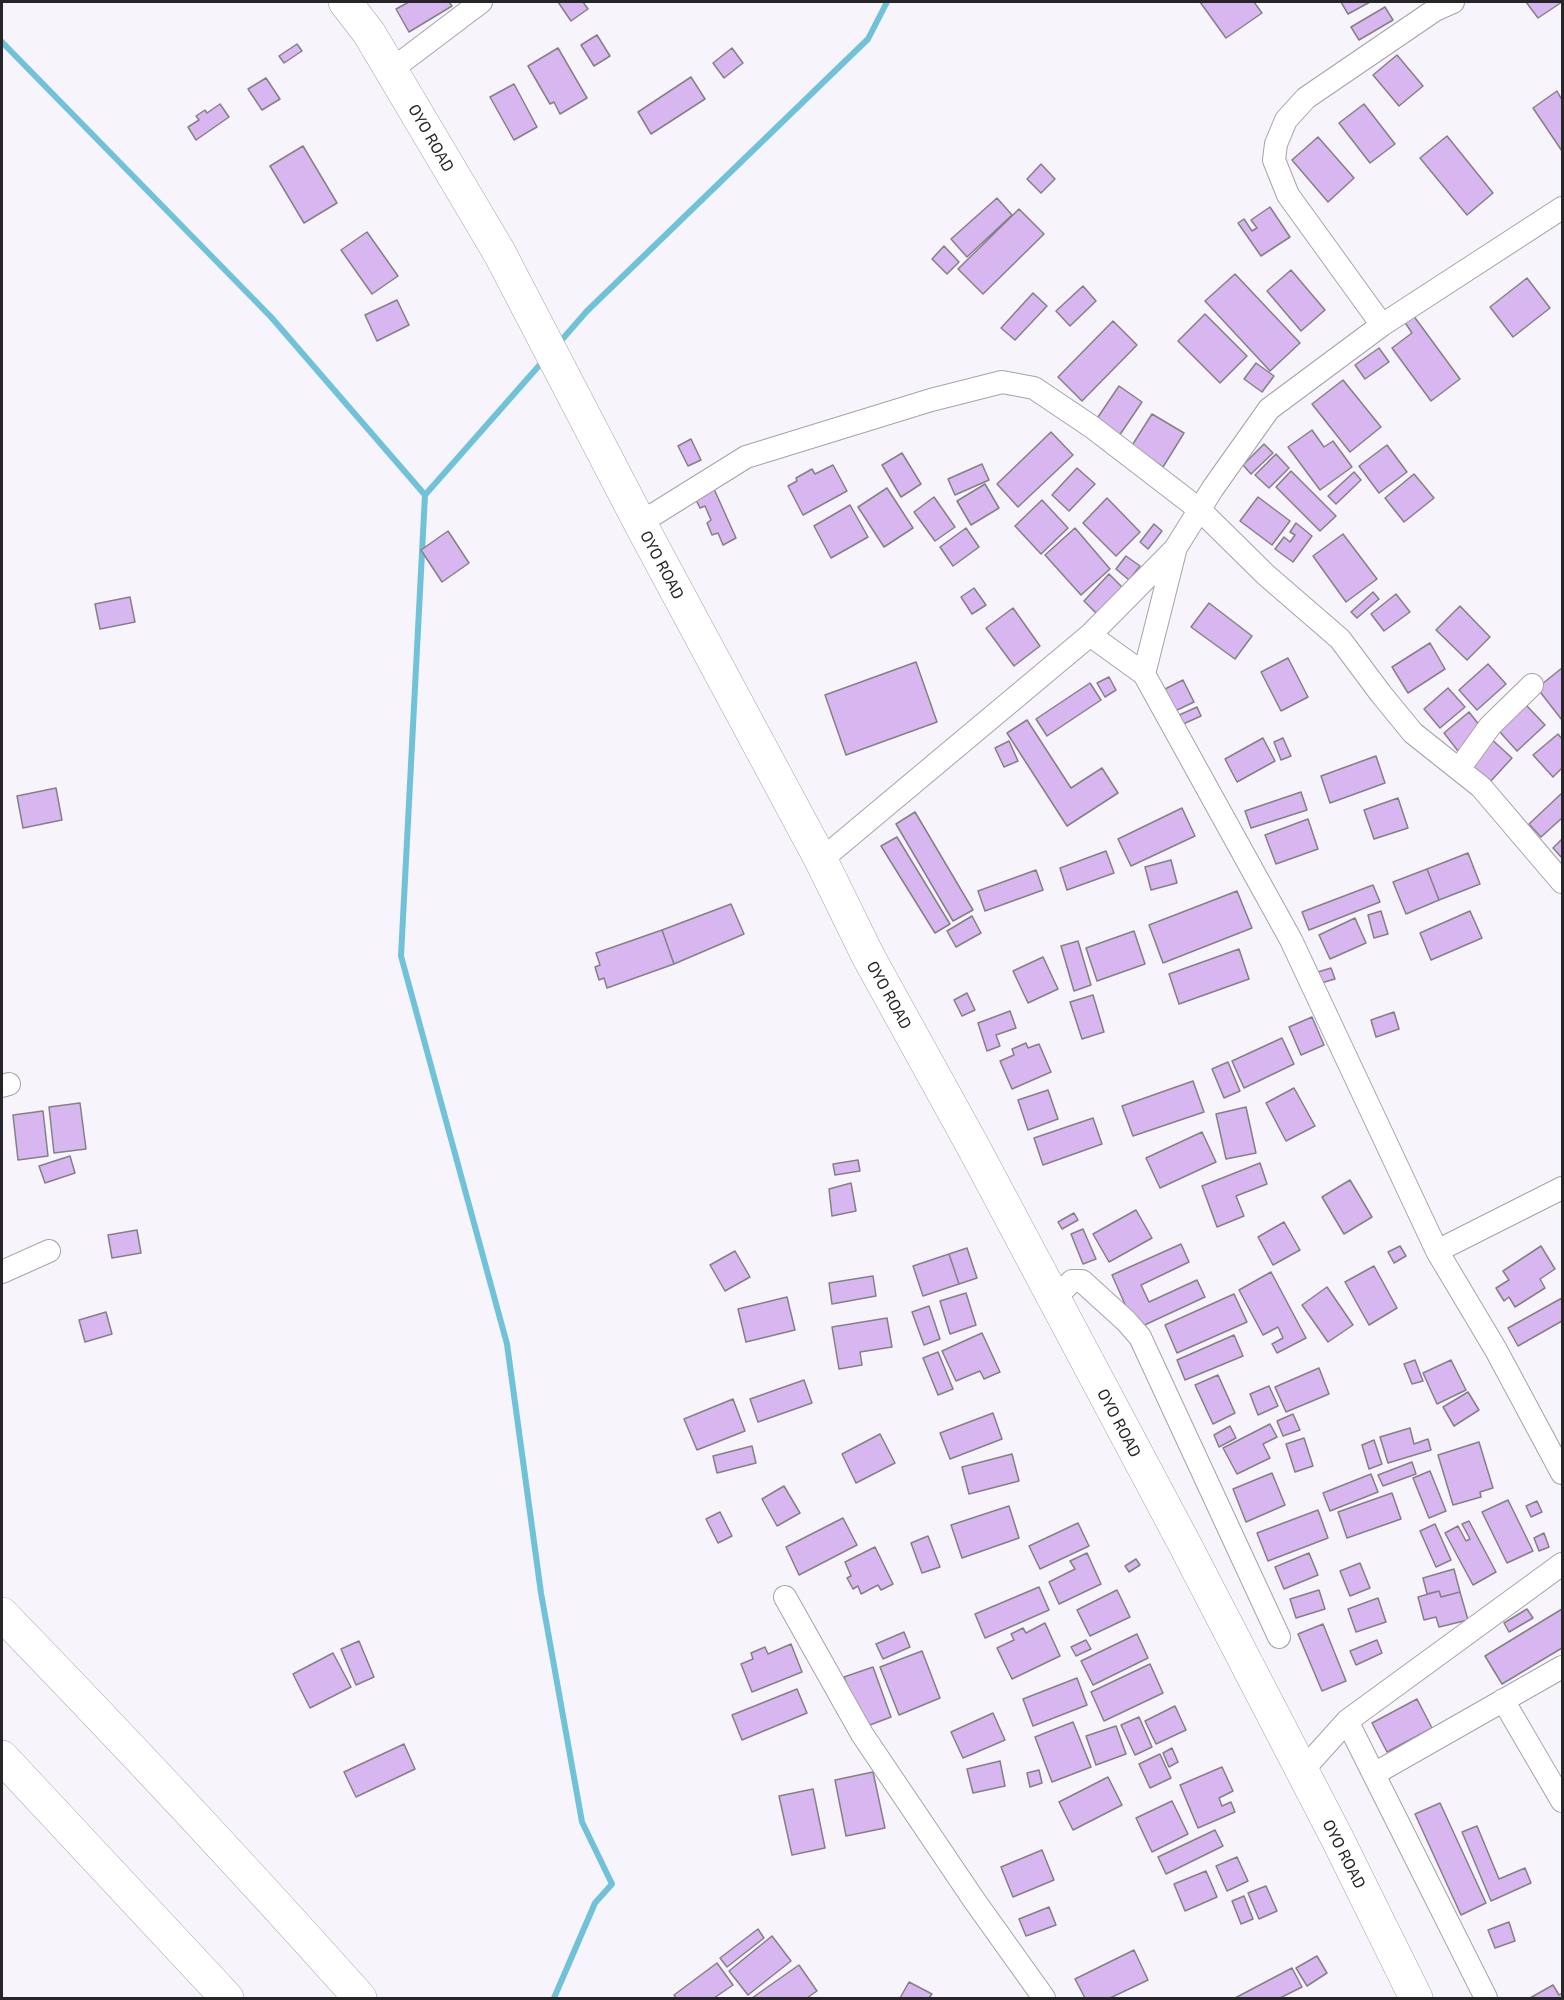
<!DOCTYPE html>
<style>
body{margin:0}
#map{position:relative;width:1564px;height:2000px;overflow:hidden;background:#f8f4fb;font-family:"Exo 2",sans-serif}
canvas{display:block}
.frame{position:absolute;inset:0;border:3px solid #262528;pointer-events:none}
</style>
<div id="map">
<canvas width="1564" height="2000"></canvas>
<div class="frame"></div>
</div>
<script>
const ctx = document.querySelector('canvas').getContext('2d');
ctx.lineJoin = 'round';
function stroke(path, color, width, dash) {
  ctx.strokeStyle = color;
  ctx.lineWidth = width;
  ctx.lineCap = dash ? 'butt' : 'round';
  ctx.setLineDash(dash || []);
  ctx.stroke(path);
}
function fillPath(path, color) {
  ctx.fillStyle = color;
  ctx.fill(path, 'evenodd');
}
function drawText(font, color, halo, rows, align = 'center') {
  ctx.font = font + ' "Exo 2",sans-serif';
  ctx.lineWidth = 6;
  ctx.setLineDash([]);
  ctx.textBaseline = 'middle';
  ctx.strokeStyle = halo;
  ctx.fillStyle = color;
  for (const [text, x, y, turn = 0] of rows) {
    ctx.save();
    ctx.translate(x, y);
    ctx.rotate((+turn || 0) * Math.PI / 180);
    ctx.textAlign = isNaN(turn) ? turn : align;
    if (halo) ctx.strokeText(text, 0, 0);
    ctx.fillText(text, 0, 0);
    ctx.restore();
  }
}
const stream = new Path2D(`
 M2,42l269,275 154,178 -24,461 106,388 34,249 41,229 30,62 -17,19 -41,95
 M559,343l28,-32 281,-272 19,-37
 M425,495l119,-135`);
const building = new Path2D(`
 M409,2h40l3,4 -43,26 -13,-23z
 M558,2h25l5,7 -17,12z
 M1200,2h54l8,11 -36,25z
 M1341,2h29l-22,12z
 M1526,2h36l-24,16z
 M1385,7l8,13 -34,20 -8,-13z
 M597,35l13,21 -16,10 -13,-21z
 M297,44l5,7 -18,12 -5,-7z
 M558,48l29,50 -27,16 -6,-12 -4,2 -22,-38z
 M732,48l11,15 -19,15 -11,-15z
 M1397,55l26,31 -24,20 -26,-31z
 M691,77l14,22 -54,35 -13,-22z
 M266,78l14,21 -18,11 -14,-21z
 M514,84l23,43 -23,13 -24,-43z
 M1557,91l5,9v51l-29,-43z
 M220,104l9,13 -33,23 -8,-13 11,-7 -3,-4 9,-6 2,3z
 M1364,104l31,40 -25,19 -31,-40z
 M1447,136l46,57 -26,22 -47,-57z
 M1318,137l36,41 -26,24 -36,-42z
 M303,146l34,57 -33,20 -34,-57z
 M1041,164l14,15 -14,14 -14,-14z
 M997,198l15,17 -45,42 -16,-18z
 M1270,207l20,30 -29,19 -23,-33 6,-4 8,12 5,-3 -6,-8z
 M1019,209l25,25 -61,60 -25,-25z
 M367,232l31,44 -26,18 -31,-44z
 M944,246l15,16 -12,12 -15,-15z
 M1291,270l34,40 -24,21 -34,-40z
 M1235,274l65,69 -30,28 -65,-70z
 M1527,278l23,30 -37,29 -23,-30z
 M1083,286l13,15 -26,25 -14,-15z
 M1033,293l14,13 -32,34 -14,-12z
 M397,300l12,25 -32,16 -12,-26z
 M1205,314l42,42 -27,27 -42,-42z
 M1413,315l47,64 -29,22 -39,-53 20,-15 -8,-12z
 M1113,321l24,24 -55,56 -24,-24z
 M1379,348l10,14 -24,17 -10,-14z
 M1256,363l18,13 -12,16 -18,-13z
 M1343,380l38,47 -31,25 -38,-48z
 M1119,386l23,16 -23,34 -23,-16z
 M1152,414l32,19 -21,34 -32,-20z
 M1312,430l12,17 9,-6 19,26 -32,23 -32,-43z
 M1051,432l22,23 -55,52 -21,-23z
 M691,439l10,21 -13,6 -10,-20z
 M1264,444l9,9 -22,21 -8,-9z
 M1387,445l20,27 -28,21 -20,-27z
 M902,453l19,31 -20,13 -19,-32z
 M1276,454l13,14 -20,20 -14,-13z
 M982,464l7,16 -34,15 -7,-16z
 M833,465l14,26 -44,24 -15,-29 9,-5 -1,-3 16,-9 3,5z
 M1077,468l18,16 -26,27 -17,-16z
 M1291,471l45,45 -16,15 -44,-44z
 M1354,472l7,8 -25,24 -8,-8z
 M1414,474l20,24 -30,24 -19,-24z
 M985,484l14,24 -28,17 -14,-24z
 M887,488l26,40 -29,19 -26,-40z
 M714,489l22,49 -13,7 -5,-12 -6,2 -5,-12 4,-3 -6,-14 -5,2 -5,-10z
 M934,497l21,30 -20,14 -21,-29z
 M1258,497l32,24 -18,24 -32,-24z
 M1107,498l33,34 -24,24 -33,-33z
 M1042,500l26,28 -27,26 -26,-28z
 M850,505l18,32 -37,21 -17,-32z
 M1296,523l16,13 -19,26 -18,-13 9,-12 6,5 5,-7 -5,-3z
 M1154,524l8,7 -14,18 -8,-7z
 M966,528l13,19 -26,19 -13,-19z
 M1075,528l35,41 -29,26 -36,-40z
 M448,531l21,32 -27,19 -21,-32z
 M1343,534l34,45 -31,23 -33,-46z
 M1126,556l14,10 -11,14 -13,-11z
 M1109,574l13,13 -25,27 -13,-13z
 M974,588l12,17 -14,9 -11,-17z
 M1373,592l6,7 -22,19 -6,-6z
 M1396,594l14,18 -26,19 -13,-17z
 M130,597l5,25 -35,7 -5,-25z
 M1209,603l43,33 -17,23 -44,-32z
 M1460,606l30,31 -23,23 -31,-30z
 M1013,608l27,38 -26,20 -28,-38z
 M1430,643l15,26 -37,24 -16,-26z
 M1288,658l20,39 -27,14 -20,-39z
 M916,662l21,60 -91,33 -21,-60z
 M1488,664l18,20 -29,26 -18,-20z
 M1562,668v52l-25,-32z
 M1109,677l7,13 -11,7 -8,-14z
 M1183,680l11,22 -19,9 -10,-22z
 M1090,683l11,17 -54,36 -11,-17z
 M1448,688l17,19 -25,21 -16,-19z
 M1526,705l19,20 -28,26 -18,-20z
 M1197,707l4,9 -20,9 -4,-9z
 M1469,712l15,19 -26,20 -14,-18z
 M1027,720l44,68 31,-20 16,25 -51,33 -60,-93z
 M1558,734l4,5v29l-9,9 -20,-22z
 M1488,736l24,22 -22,24 -24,-22z
 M1263,738l12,23 -38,21 -12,-23z
 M1283,738l8,18 -10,4 -7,-18z
 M1009,741l9,20 -14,6 -9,-19z
 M1376,756l9,27 -55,20 -9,-27z
 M56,788l6,32 -39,8 -6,-32z
 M1301,792l6,18 -56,18 -6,-17z
 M1562,793v25l-21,19 -12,-13z
 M1398,798l10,30 -34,11 -10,-29z
 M1182,808l13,28 -64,30 -13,-27z
 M915,812l58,98 -20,11 -57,-97z
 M1308,819l10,30 -42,15 -11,-29z
 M897,837l53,87 -15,9 -54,-87z
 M1562,839v19l-9,-10z
 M1106,851l8,22 -47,17 -7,-22z
 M1468,853l12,31 -41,16 -12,-31z
 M1171,860l6,23 -26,7 -6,-23z
 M1427,869l12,31 -33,14 -13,-32z
 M1036,870l7,20 -58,21 -7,-20z
 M1373,885l7,17 -71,28 -7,-18z
 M1237,891l15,37 -89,35 -14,-38z
 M731,904l13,30 -70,30 -12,-34z
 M1381,911l7,23 -14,4 -6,-23z
 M1470,911l12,27 -51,22 -11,-27z
 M972,916l9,17 -25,14 -9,-16z
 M1355,918l11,25 -36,16 -11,-24z
 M662,930l12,34 -67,24 -3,-10 -5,2 -4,-13 5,-2 -4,-12z
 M1134,931l11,33 -48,17 -11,-33z
 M1078,941l13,44 -17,6 -13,-45z
 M1239,949l10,30 -70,25 -10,-30z
 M1043,957l15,32 -30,14 -15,-32z
 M1331,968l4,11 -14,4 -3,-11z
 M967,993l8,17 -13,6 -8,-16z
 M1093,995l11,37 -22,7 -12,-37z
 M1010,1011l6,17 -20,7 4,11 -13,5 -9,-28z
 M1394,1012l5,17 -23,8 -5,-17z
 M1312,1017l12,28 -23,10 -12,-28z
 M1282,1038l12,26 -50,24 -12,-27z
 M1026,1043l2,5 11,-4 12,28 -39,17 -12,-28 14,-6 -2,-6z
 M1228,1062l12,29 -16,7 -12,-29z
 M1193,1081l11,31 -71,24 -11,-30z
 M1294,1088l21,38 -29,15 -20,-38z
 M1048,1090l10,29 -30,11 -10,-30z
 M80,1103l6,46 -32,4 -5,-46z
 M1246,1107l10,46 -30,6 -10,-45z
 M43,1111l5,45 -30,4 -5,-45z
 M1093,1118l9,26 -59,21 -9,-27z
 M1202,1132l14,30 -56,26 -14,-30z
 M70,1156l5,17 -30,10 -6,-17z
 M858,1160l2,11 -25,4 -2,-11z
 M1260,1163l7,21 -31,12 8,20 -27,11 -15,-41z
 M1350,1180l22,37 -28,17 -22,-37z
 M851,1183l5,28 -24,5 -3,-27z
 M1136,1210l16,28 -43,24 -16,-28z
 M1074,1213l4,7 -16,9 -4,-7z
 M1284,1222l16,28 -27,15 -15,-28z
 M1083,1229l13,30 -13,5 -12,-30z
 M137,1230l4,23 -29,5 -4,-23z
 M1181,1244l8,18 -48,23 8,17 48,-22 8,17 -69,32 -24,-54z
 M1400,1246l6,10 -12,7 -6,-11z
 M1541,1246l14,23 -15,10 5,9 -30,19 -6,-10 -5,4 -8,-13 13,-8 -6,-9z
 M967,1248l10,30 -18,6 -10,-30z
 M735,1251l15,26 -25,14 -15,-26z
 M949,1254l10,30 -36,12 -10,-30z
 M1374,1266l23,42 -28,17 -24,-43z
 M1271,1272l35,66 -29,15 -5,-9 11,-6 -5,-11 -15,8 -24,-45z
 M873,1276l3,20 -44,8 -3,-21z
 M1327,1287l26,38 -25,17 -26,-37z
 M966,1293l10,32 -26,9 -10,-33z
 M1234,1294l13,28 -70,31 -12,-28z
 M787,1297l8,33 -49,12 -8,-33z
 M1562,1298v23l-44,25 -10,-18z
 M929,1306l11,33 -16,6 -12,-33z
 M106,1312l6,22 -27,8 -6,-22z
 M887,1318l5,29 -32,5 2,13 -23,4 -7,-42z
 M982,1333l18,39 -16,7 -4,-8 -24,10 -14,-30z
 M1234,1335l9,21 -58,24 -8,-20z
 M938,1352l15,37 -15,6 -15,-37z
 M1415,1360l8,21 -11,3 -8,-20z
 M1451,1360l15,30 -29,14 -14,-31z
 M1319,1368l10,26 -43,18 -11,-25z
 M1218,1375l17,38 -22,11 -18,-39z
 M804,1380l8,23 -54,19 -8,-23z
 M1269,1386l9,20 -20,9 -8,-21z
 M1468,1392l11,18 -25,16 -11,-19z
 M733,1399l12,32 -48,19 -13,-31z
 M993,1413l9,26 -52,20 -10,-26z
 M1293,1414l7,16 -17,6 -6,-15z
 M1270,1424l7,13 -14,7 7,14 -33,16 -14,-26z
 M1230,1426l6,12 -17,9 -5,-12z
 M1410,1428l4,16 14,-5 3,11 -43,13 -8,-26z
 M880,1434l15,29 -39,20 -14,-29z
 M1304,1438l9,28 -18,6 -9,-28z
 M1374,1440l8,24 -13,5 -7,-24z
 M1479,1442l14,46 -13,4 1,5 -28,8 -15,-50z
 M752,1446l4,17 -39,10 -4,-17z
 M1012,1454l7,27 -50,13 -7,-27z
 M1412,1462l4,12 -33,12 -5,-11z
 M1430,1471l16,40 -17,7 -16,-40z
 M1272,1473l13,32 -39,17 -13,-33z
 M1371,1474l7,18 -48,19 -7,-18z
 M784,1486l16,27 -23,13 -15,-27z
 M1392,1493l9,26 -54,19 -9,-26z
 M1508,1500l25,51 -26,12 -25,-51z
 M1537,1501l5,11 -11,5 -5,-11z
 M1009,1506l10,32 -57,20 -11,-33z
 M1318,1510l10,28 -60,23 -11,-28z
 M720,1512l12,24 -14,7 -12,-24z
 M843,1518l14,27 -58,30 -13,-28z
 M1469,1521l27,51 -23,13 -28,-52 13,-7 8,15 4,-2 -8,-15z
 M1078,1523l11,23 -49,23 -11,-23z
 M1435,1524l16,36 -15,7 -16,-36z
 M1544,1533l5,14 -10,4 -5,-13z
 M928,1536l12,31 -18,6 -11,-30z
 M875,1547l18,37 -12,6 -3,-5 -17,9 -3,-8 -5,3 -6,-11 4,-2 -6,-14z
 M1087,1553l14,31 -42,20 -10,-22 26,-13 -5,-8z
 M1309,1553l9,22 -34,14 -9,-22z
 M1136,1559l4,6 -11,7 -4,-6z
 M1360,1563l10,25 -20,8 -10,-25z
 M1454,1569l6,23 -19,5 -2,-6 -12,3 -4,-16z
 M1039,1587l10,23 -64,28 -10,-24z
 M1117,1590l13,27 -40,19 -13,-26z
 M1319,1590l6,19 -29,9 -6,-19z
 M1439,1591l2,6 19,-5 8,28 -29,7 -3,-10 -12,3 -6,-23z
 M1378,1598l8,24 -30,10 -8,-23z
 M1527,1609l6,9 -24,14 -5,-9z
 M1562,1609v39l-60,36 -17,-28z
 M1045,1623l15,33 -48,23 -15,-31 17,-8 -3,-6 12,-6 3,5z
 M1323,1624l23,57 -24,10 -24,-57z
 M904,1632l6,15 -27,12 -7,-15z
 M1137,1634l11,24 -55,27 -12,-24z
 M1086,1640l5,9 -15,7 -5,-9z
 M1377,1640l5,13 -26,12 -6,-14z
 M359,1641l15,36 -18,8 -15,-36z
 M791,1644l11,28 -50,20 -11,-28 12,-5 -2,-6 14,-6 3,7z
 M922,1651l18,47 -41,17 -19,-48z
 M333,1653l18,34 -41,21 -17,-34z
 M1150,1664l13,29 -59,28 -13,-29z
 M873,1667l18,50 -29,11 -18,-51z
 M1077,1678l10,27 -54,21 -10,-27z
 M797,1689l10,24 -65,27 -10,-25z
 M1417,1699l15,29 -45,24 -15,-29z
 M1175,1706l11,24 -30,14 -11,-23z
 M993,1713l12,27 -42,18 -12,-26z
 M1139,1717l13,30 -17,8 -14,-30z
 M1073,1722l18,45 -39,15 -17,-45z
 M1116,1726l10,28 -30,11 -10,-29z
 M404,1744l11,25 -59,28 -12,-25z
 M1172,1748l6,14 -9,5 -6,-14z
 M1160,1754l11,24 -21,10 -11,-24z
 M1000,1761l5,25 -32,7 -6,-24z
 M1222,1767l11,24 -14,7 3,8 9,-4 4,10 -37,16 -18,-43z
 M1039,1770l3,13 -12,4 -3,-14z
 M873,1772l12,56 -39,8 -11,-56z
 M1108,1777l14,28 -49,25 -14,-28z
 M813,1789l12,59 -33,7 -13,-59z
 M1172,1801l16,33 -36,18 -16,-34z
 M1440,1803l46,100 -25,12 -46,-101z
 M1477,1826l22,53 26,-11 6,15 -40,18 -29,-69z
 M1215,1830l8,16 -57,28 -8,-17z
 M1042,1850l12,30 -41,17 -12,-30z
 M1237,1857l11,24 -21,10 -11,-25z
 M1206,1871l11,26 -32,14 -11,-27z
 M1266,1886l11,25 -18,8 -11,-26z
 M1244,1896l9,23 -12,5 -9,-23z
 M1049,1907l7,18 -30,11 -7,-17z
 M1509,1922l6,19 -20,7 -7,-18z
 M758,1929l6,9 -37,29 -7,-9z
 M772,1936l19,25 -43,34 -19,-24z
 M1134,1950l14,30 -38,18h-25l-10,-19z
 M1317,1956l10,17 -20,13 -11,-18z
 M717,1963l16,22 -19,13h-38l-2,-3z
 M799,1965l18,26 -10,7h-55z
 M1292,1968l10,19 -22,11h-45z
 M909,1982l23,12 -3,4h-29z
 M1553,1985l6,10 3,-2v5h-32z`);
const minor = new Path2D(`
 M391,70l90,-68
 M1382,325l-94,-130 -14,-35 2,-16 10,-24 20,-22 129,-88 18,-8
 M640,523l106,-66 185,-57 71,-18 32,6 58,39 108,83 66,65 74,64 41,55 32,39 68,54 81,95
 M1090,635l54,39 147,266 146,311 59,99 66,123
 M1144,674l31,-123
 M1459,769l31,-43 42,-41
 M821,860l269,-225 85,-86 38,-61 56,-79 113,-84 180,-117
 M2,1086l7,-2
 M1437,1251l125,-63
 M2,1272l47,-21
 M1053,1300l19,-19h10l44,40 14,16 139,300
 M785,1597l77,137 112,166 70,98
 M1503,1700l59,101
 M1347,1721l139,277
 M1302,1771l45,-50 215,-157
 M1374,1774l188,-107`);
const highway = new Path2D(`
 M345,2l24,31 130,219 141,271 181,337 47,96 107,194 208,391 154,297 79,160
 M2,1614c122,126 242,254 358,384
 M2,1757l225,241`);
const streetNames = [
 ["OYO ROAD",431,138,60],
 ["OYO ROAD",662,565,62],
 ["OYO ROAD",889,995,61],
 ["OYO ROAD",1119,1423,62],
 ["OYO ROAD",1344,1854,63]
];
stroke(stream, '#70c2d9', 6);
fillPath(building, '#d8b7f0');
stroke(building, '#838086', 1.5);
stroke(minor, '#a6a2a9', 24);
stroke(highway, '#a6a2a9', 34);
stroke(minor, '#fff', 22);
stroke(highway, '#fff', 33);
drawText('16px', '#262528', '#fff', streetNames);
</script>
